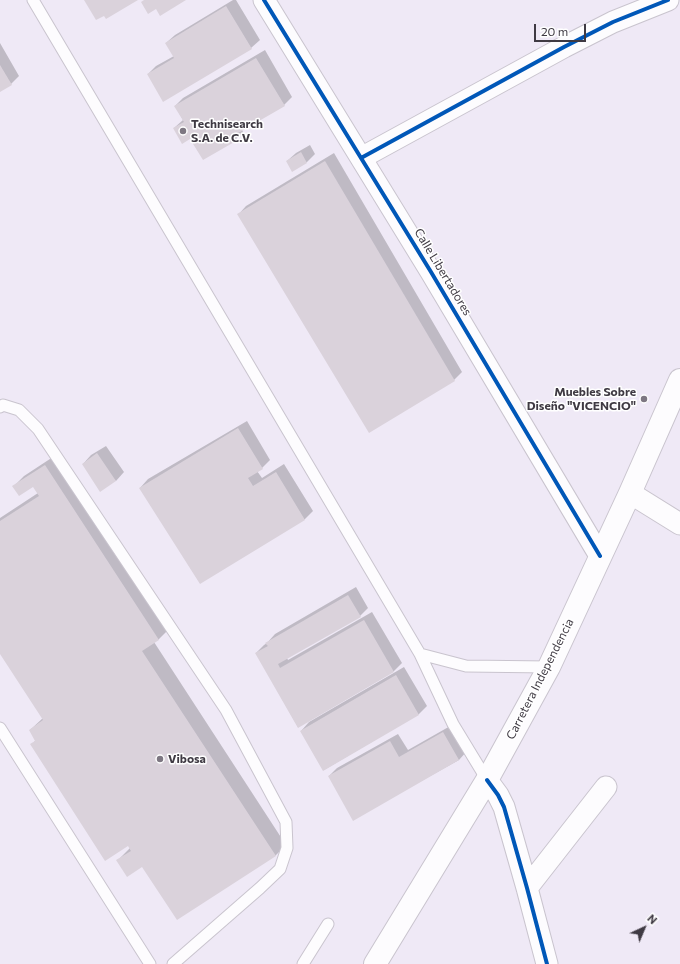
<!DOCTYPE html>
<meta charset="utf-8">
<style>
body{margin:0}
#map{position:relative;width:680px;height:964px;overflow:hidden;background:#efe9f6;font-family:Commissioner,sans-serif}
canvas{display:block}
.north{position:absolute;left:624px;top:908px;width:40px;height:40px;-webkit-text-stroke:3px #fff;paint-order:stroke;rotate:44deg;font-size:11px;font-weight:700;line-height:16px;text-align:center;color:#3f3a43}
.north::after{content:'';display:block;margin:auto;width:14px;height:18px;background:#3f3a43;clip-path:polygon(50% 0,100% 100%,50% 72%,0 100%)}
.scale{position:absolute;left:534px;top:24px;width:52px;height:18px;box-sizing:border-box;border:2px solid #3f3a43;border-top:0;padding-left:5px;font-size:12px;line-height:14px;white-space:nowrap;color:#3f3a43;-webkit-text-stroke:3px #fff;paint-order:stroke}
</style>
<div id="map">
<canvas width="680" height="964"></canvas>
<div class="north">N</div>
<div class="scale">20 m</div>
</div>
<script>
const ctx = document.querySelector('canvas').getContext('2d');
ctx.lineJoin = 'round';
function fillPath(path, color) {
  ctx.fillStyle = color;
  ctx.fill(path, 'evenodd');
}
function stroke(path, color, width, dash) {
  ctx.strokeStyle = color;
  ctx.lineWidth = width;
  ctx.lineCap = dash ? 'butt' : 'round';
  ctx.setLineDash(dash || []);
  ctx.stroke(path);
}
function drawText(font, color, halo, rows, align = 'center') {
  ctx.font = font + ' Commissioner,sans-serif';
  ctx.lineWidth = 3;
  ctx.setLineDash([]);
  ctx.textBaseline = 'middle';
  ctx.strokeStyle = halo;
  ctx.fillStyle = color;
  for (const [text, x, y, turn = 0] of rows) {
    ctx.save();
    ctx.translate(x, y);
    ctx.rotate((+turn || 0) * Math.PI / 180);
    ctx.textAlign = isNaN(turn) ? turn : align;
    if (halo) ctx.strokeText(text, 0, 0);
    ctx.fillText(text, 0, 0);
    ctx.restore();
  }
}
const shadow = new Path2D(`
 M233,0h3l24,40 -9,8 -103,26 8,-8 18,-10 -8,-13 9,-8z
 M0,43l19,33 -8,8 -11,6z
 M265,50l27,47 -8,8 -42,25 1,2 -8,8 -44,-3 -17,-9 9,-8 -8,-14 8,-8z
 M310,145l5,9 -8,8 -15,8 -5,-9 9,-8z
 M334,153l128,219 -8,8 -216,-165 8,-9z
 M247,421l23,39 -8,8 -5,3 5,7 22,-14 29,47 -8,8 -105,64 -60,-95 8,-9z
 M106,446l18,26 -8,9 -33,-17 8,-9z
 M56,455l113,174 -11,11 -4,2 132,203 -11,11 -132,9 -25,-5 12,-12 -2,-3 -97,-100 5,-5 -6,-10 13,-12 -43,-66v-134l38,-25 -4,-7h-20l10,-10z
 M356,587l12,21 -8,8 -73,42 1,2 84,-48 30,51 -8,8 -96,56 -42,-74 8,-8 3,-2 8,-9z
 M404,667l23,39 -8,8 -95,56 -23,-39 8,-9z
 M452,725l15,26 -8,9 -106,59 -24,-43 8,-8 61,-34 10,16z`);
const building = new Path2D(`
 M84,0h54l-32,19 -2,-3 -8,4z
 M144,0h42l-26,16 -4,-7 -8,5 -7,-12z
 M226,6l26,43 -89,53 -16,-28 27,-16 -9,-15z
 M256,58l29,48 -52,30 3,5 -33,19 -13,-21 -8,5 -9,-16 11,-6 -10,-16z
 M0,65l12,20 -12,7z
 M301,152l6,11 -15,9 -6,-11z
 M325,161l130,220 -86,52 -132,-219z
 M238,428l25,41 -15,9 5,8 23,-14 29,48 -105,64 -61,-96z
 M97,453l19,28 -16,11 -18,-28z
 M45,465l114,175 -17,11 134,205 -99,64 -35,-53 -15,10 -11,-17 15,-9 -3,-5 -23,15 -75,-117 5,-3 -6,-11 14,-10 -43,-66v-133l39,-25 -6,-9 -14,9 -7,-10z
 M348,595l13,22 -83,47 2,4 84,-48 30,52 -96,56 -43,-75 13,-7 -3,-3z
 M396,675l23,40 -96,56 -23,-40z
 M443,732l16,28 -106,61 -25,-45 62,-35 9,16z`);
const service = new Path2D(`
 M33,0l387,654 33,70 34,56
 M0,407l3,-2 16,5 19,19 188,281 60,112 1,26 -7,21 -20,19 -87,76
 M420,654l46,12 83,1
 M0,728l150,236
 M303,964l25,-40`);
const minor = new Path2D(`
 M264,0l167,272 169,284
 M361,158l203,-111 49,-25 55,-22
 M630,493l50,31
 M487,780l11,15 6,12 23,81 20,76
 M527,888l79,-101`);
const secondary = new Path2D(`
 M375,964l112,-184 62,-113 81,-174 50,-113`);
const cycleway = new Path2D(`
 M264,0l167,272 169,284
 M361,158l203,-111 49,-25 55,-22
 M487,780l11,15 6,12 23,81 20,76`);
const markers = [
 [183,131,4,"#7d7782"],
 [644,399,4,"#7d7782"],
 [160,759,4,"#7d7782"]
];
const poiNames = [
 ["Technisearch",191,124],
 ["S.A. de C.V.",191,138],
 ["Muebles Sobre",636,392,"right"],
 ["Diseño \"VICENCIO\"",636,406,"right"],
 ["Vibosa",168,759]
];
const streetNames = [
 ["Calle Libertadores",443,272,59],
 ["Carretera Independencia",540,679,-63]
];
fillPath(shadow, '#0003');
fillPath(building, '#dad2db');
stroke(service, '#c9c4ce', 13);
stroke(minor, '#c9c4ce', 23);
stroke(secondary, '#c9c4ce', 24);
stroke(service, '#fdfcfe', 11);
stroke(minor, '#fdfcfe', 21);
stroke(secondary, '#fdfcfe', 22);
stroke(cycleway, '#0057b8', 4);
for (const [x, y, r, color] of markers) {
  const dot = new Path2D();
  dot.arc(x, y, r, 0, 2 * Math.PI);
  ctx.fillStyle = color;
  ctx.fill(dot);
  stroke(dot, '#fff', 1.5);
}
drawText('bold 12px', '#3f3a43', '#fff', poiNames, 'left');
drawText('12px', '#3f3a43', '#fff', streetNames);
</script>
